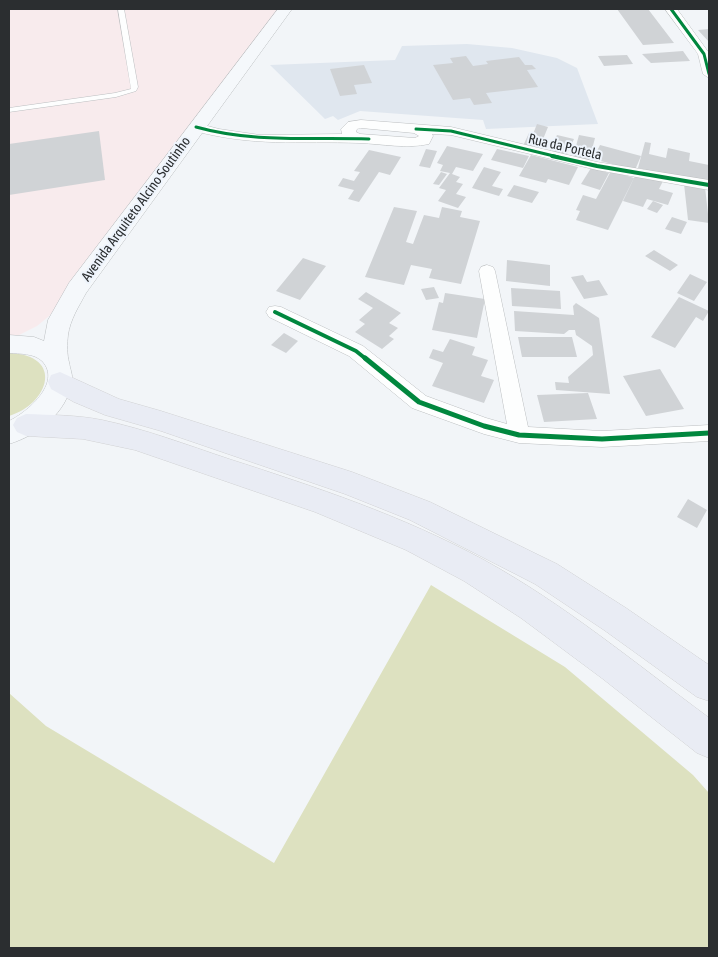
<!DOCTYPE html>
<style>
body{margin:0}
#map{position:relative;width:718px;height:957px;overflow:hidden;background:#f2f5f8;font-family:"Asap Condensed",sans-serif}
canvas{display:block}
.frame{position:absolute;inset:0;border:10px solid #2b2e30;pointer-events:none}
</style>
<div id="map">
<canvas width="718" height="957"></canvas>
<div class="frame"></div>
</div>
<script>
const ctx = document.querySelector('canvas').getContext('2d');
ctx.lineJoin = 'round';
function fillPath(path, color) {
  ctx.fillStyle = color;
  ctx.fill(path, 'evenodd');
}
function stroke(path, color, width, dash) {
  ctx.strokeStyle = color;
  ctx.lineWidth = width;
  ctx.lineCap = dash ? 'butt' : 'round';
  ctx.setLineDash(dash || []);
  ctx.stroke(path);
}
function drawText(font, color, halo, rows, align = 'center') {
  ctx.font = font + ' "Asap Condensed",sans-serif';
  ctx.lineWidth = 4;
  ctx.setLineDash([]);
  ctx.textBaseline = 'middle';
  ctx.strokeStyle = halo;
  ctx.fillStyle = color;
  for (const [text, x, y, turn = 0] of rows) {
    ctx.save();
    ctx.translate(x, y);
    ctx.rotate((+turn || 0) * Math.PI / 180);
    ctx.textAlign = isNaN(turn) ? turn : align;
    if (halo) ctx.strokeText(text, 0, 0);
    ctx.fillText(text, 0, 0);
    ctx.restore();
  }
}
const built = new Path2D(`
 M467,44l45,4 45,10 20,10 21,56 -112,5 -3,-9 -123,-9 -22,9 -5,-4 -8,3 -55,-54 125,-5 7,-14z`);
const industrial = new Path2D(`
 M9,9h274l-206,280 -29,28 -11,9 -28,14z`);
const green = new Path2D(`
 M9,353c56,2 40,51 0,63z
 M431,585l134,82 128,108 16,18v155h-700v-255l37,33 228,137z`);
const building = new Path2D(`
 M617,9h31l26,34 -31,2z
 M709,29v13l-11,-12z
 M683,51l7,10 -39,2 -9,-9z
 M627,55l6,9 -29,2 -6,-10z
 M466,56l7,10 15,-2 -2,-3 33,-4 6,8h7l4,4 -9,1 11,17 -52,6 6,10 -18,2 -4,-7 -17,2 -20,-35 20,-2 -3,-5z
 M364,65l8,18 -18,2 3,9 -17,2 -10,-27z
 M537,124l11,3 -9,22 -16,-3 6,-13 4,1z
 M99,131l6,49 -96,15v-51z
 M557,135l17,4 -8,17 -17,-4z
 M579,135l16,3 -6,23 -16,-4z
 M645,142l6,1 -2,11 17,4 2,-10 22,5 -1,8 20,4v19l-71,-16z
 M600,145l41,11 -6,14 -42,-11z
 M447,146l36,8 -10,17 -17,-4 -4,7 8,3 -4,5 7,2 -7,10 10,3 -8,11 -20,-7 8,-11 -7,-2 11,-15 -10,-2 3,-6 -6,-2z
 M426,149l11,2 -7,17 -11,-2z
 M497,149l32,7 -6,12 -32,-8z
 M369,150l32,7 -11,18 -11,-3 -20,30 -11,-3 6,-9 -16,-4 5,-8 11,3 6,-9 -6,-1z
 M531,155l47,12 -9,18 -21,-6 -2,4 -27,-7z
 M484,167l17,5 -9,14 11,3 -4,7 -27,-8z
 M591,168l18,5 -9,17 -19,-6z
 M611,171l23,7 -26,52 -32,-10 4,-9 -4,-1 7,-15 13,4z
 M441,172l6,2 -8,11 -6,-1z
 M636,174l27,7 -4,8 14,4 -5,12 -21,-6 -4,8 -20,-6z
 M684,184l21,3 4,36 -21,-3z
 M514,185l25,7 -7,11 -25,-7z
 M653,201l10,4 -6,8 -10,-4z
 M394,207l23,4 -11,31 7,2 11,-29 15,3 3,-11 20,4 -2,6 20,4 -19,63 -32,-6 3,-9 -21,-4 -7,20 -39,-8z
 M672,217l15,5 -6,12 -16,-5z
 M654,250l24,15 -8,6 -25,-15z
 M303,258l23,8 -26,34 -24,-9z
 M507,260l43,5v21l-44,-5z
 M690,274l17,8 -13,19 -17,-8z
 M583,275l4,7 12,-2 9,15 -24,4 -13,-22z
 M434,287l5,11 -13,2 -5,-11z
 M511,288l49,3 1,18 -49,-3z
 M366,292l35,21 -12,10 9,5 -9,8 5,3 -12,10 -27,-17 10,-8 -6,-4 14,-12 -15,-9z
 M445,293l40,6 -8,39 -45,-8 7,-28 4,1z
 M679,297l30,14 -6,10 -7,-4 -21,31 -24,-11z
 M576,303l23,15 11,76 -54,-4 -1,-8 14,1 -1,-6 25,-22 -1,-9 -16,-11 -1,-5h-6l-5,4 -49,-3 -1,-20 60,4 -1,-9z
 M284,333l14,8 -12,12 -15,-8z
 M518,337h54l5,20h-55z
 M450,339l25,8 -3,8 16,5 -7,16 13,4 -10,23 -52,-17 11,-23 -14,-5 4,-9 10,3z
 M660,369l24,40 -38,7 -23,-40z
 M588,393l9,26 -53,3 -7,-27z
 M688,499l19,11 -10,18 -20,-11z`);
const service = new Path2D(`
 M118,9h6l14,78 -2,4 -20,6 -107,15v-4l106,-15 16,-4z`);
const minor = new Path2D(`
 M665,9h12l32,44v25l-6,-4 -5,-20z
 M361,120l90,7 146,35 112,18v10l-112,-20 -146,-35 -19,-1 1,2 -4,8c-22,5 -47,0 -69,-1 -61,-2 -108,4 -169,-13l-2,-3 7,-4 23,6 41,6 82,-1 -1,-5 7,-7zM361,128l53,5 5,3 -4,2 -55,-4 -4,-2 1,-3z
 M487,265l6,2 2,4 33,156 74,4 107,-6v16l-107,6 -83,-4 -35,-9 -72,-26 -63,-52 -80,-39 -3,-5 3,-5 6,-1 6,1 82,39 63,50 60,22 21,6 -28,-153 2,-4z`);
const secondary = new Path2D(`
 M278,9h14l-206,284c-7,13 -16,27 -18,42 -1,8 -1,21 1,27 1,7 4,13 3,19 -5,32 -34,54 -63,63v-23c17,-8 54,-38 33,-60 -8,-8 -22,-7 -33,-8v-18l25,2 10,4 4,-21 21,-37z`);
const trunk = new Path2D(`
 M60,372l59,27 42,12 191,61 78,30 127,62 69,44 83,57v36l-12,-4 -93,-67 -69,-46 -125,-64 -65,-26 -184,-63 -56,-16 -31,-13 -23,-13 -3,-7 3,-7z
 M26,414c25,1 51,1 76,6 43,9 85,25 127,39 87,28 174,57 255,101 80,44 151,103 224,157l1,41 -12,-5 -94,-74 -82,-61 -57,-37 -58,-31 -91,-38 -180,-62 -52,-11 -57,-3 -9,-4 -4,-7 4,-7z`);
const cyclewayFar2 = new Path2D(`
 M671,9l33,45 5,20
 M196,127c57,16 114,10 173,12
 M416,129l35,2 107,26`);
const cyclewayFar1 = new Path2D(`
 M552,156l45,10 112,19
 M275,312l81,39 10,8`);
const cycleway = new Path2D(`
 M365,358l54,44 65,24 35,9 83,4 107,-6`);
const farStreetnames = [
 ["Rua da Portela",565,147,13],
 ["Avenida Arquiteto Alcino Soutinho",136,209,-54]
];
fillPath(built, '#e0e7ef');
fillPath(industrial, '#f8ebed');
fillPath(green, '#dde1c0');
fillPath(building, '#d0d3d6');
stroke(service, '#bcbfc1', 1);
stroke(minor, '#bcbfc1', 1);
stroke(secondary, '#bcbfc1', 1);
stroke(trunk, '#d0d1d3', 1);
fillPath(service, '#fdfefe');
fillPath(minor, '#fdfefe');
fillPath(secondary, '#f5f8fb');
fillPath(trunk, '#e9ecf4');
stroke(cyclewayFar2, '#00873e', 3);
stroke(cyclewayFar1, '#00873e', 4);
stroke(cycleway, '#00873e', 5);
drawText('14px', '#2b2e30', '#eef4fc', farStreetnames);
</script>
